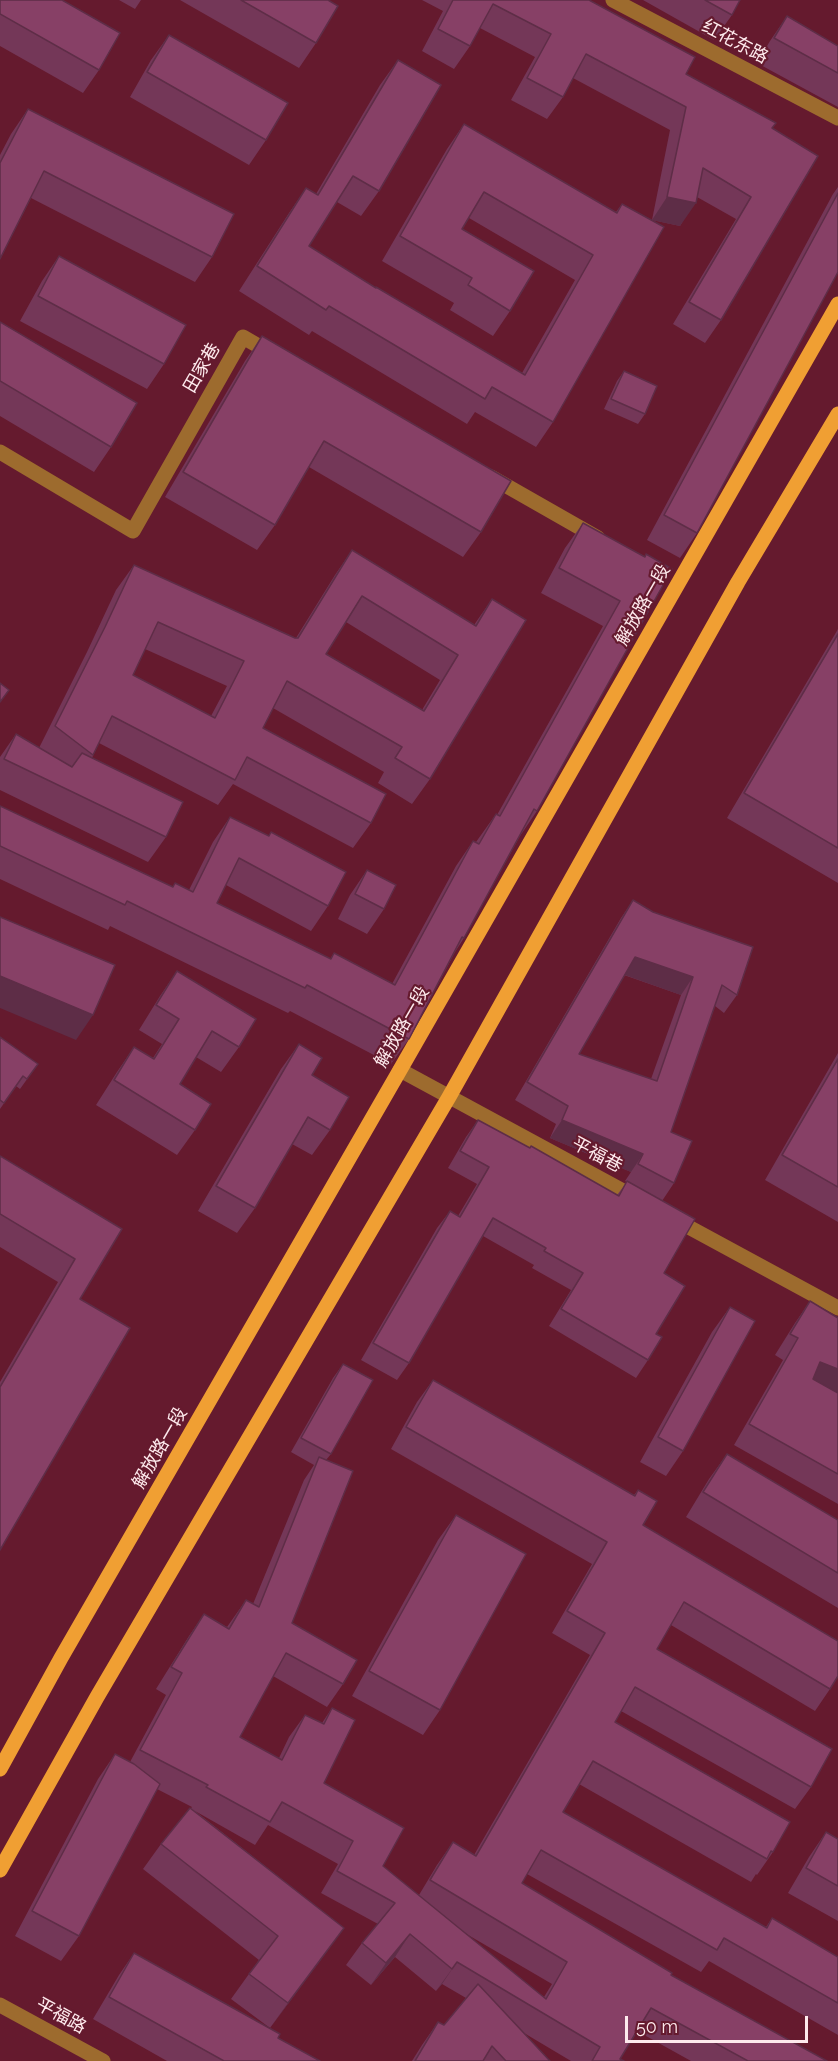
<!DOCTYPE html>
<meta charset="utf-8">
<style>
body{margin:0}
#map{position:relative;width:838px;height:2061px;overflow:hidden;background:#651a2e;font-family:Raleway,sans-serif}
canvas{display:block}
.scale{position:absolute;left:625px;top:2016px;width:183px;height:27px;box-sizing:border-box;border:3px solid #feeaed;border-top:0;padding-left:8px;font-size:18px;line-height:21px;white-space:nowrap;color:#feeaed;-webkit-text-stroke:4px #651a2e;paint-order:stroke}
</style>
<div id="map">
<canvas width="838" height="2061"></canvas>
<div class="scale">50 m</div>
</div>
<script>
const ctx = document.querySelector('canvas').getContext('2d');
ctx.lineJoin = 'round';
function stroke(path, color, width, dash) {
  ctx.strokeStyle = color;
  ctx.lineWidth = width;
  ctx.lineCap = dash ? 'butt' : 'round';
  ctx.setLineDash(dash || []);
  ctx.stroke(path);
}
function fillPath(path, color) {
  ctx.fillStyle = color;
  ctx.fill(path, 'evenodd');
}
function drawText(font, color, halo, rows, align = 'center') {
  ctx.font = font + ' Raleway,"Noto Sans SC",sans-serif';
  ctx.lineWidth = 4.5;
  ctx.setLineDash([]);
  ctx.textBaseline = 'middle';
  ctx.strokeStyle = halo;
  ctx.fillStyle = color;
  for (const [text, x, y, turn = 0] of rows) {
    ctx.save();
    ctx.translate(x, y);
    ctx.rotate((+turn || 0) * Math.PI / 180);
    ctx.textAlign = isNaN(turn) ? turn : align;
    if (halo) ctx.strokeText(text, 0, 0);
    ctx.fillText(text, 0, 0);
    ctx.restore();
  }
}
const minor = new Path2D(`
 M613,0l225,118
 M0,452l133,79 110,-194 31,18
 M491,477l107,61
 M400,1070l238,129
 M672,1218l166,90
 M0,2005l103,56`);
const major = new Path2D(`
 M0,1769l61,-111 339,-588 438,-766
 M0,1870l97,-173 352,-600 289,-515 100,-168`);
const wall = new Path2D(`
 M0,0l99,70 -16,23 -83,-47z
 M119,0h22l-6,9z
 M180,0h148l-12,43 -17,25z
 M422,0h167l97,74 86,54 -51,192 -16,23 -32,-19 63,-105 -39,-22 -17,29 -28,-6 18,-90 -97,-52 -10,19 -16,22 -36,-19 24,-43 -55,-29 -10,18 -16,23 -32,-18 21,-40z
 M643,0h97l-8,15 -18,25z
 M787,16l51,30v61l-81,-44 13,-22z
 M169,35l97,105 -17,25 -119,-68 21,-37z
 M398,60l-19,131 -18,25 -24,-14 -28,44 66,42 147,85 53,-93 -106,-62 -7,11 48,82 -17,25 -43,-26 4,-7 -72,-42 65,-112 17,-25 152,88 6,-8 -69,218 -17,25 -61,-35 -8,12 -155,-93 -3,4 -70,-44 50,-78 17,-25 10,6 64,-109z
 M28,109l184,148 -17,25 -164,-84 -31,61v-104l11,-21z
 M838,187v85l-141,261 -17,25 -33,-18 186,-346z
 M59,256l105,108 -17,25 -127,-68 22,-40z
 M0,322l111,125 -17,25 -94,-56z
 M262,336l219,196 -18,25 -154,-90 -34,58 -18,25 -92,-53 80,-136z
 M624,371l21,43 -7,10 -34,-15 13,-28z
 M583,523l61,33 -107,255 -17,25 -56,102 -9,14 -46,87 -18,25 -101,-53 -2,2 -178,-87 -2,4 -108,-51v-73l173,81 2,-4 14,7 24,-48 17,-25 39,19 2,-4 57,74 -17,25 -85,-46 -9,18 113,56 4,-6 58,31 64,-118 17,-25 3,1 20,-28 1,1 106,-189 -62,-33 24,-45z
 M352,550l122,75 18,-26 -62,180 -18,25 -34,-21 6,-11 -111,-64 -10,20 108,95 -18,25 -120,-64 -15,21 -119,-62 -7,15 74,79 -18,25 -148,-72v-33l16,-23 23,14 48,-96 29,-62 18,-25 162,73 39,-63zM346,622l94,58 -18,30 -96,-56zM145,649l82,37 -16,30 -78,-41z
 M838,629v254l-111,-65z
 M367,870l17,39 -17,25 -29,-15 12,-24z
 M633,900l104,95 -13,18 -9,-7 -44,126 3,51 -12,18 2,72 -8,61 -8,26 -12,18 -87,-52 22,-36 -39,-22 2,-3 -51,-29 -74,127 -12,17 -36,-20 76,-132 13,-17 8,5 19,-32 -29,-16 18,-31 12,-17 139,75 10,-13 -2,-1 6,-9 -81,-34 6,-14 -41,-24 106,-182zM624,975l57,20 -30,84 -72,-25z
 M177,971l62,76 -18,25 -25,-15 -16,27 15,46 -18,25 -81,-50 21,-33 17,-25 19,11 9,-14 -23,-14 21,-34z
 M0,1037l38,27 -18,25 -4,-3 -16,23z
 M299,1044l13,31 18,55 -18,25 -20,-11 -37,64 -18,25 -39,-22 83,-142z
 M838,1053v169l-73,-42z
 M0,1156l122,73 -42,70 -80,251v-168l58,-100 -58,-35z
 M810,1301l28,17v186l-104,-59 49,-85 -8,-5 20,-32z
 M730,1307l-47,144 -17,25 -26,-14 72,-130z
 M343,1364l-12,90 -5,6 -34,163 51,61 -16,23 -54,-31 -33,61 39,21 10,-21 16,-22 17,8 10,-15 -8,75 59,83 36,29 18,-30 16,-23 21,13 116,-200 -38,-22 40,-69 -201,-115 26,-47 16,-22 201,115 4,-5 5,35 187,164 -15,22 -144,-86 -14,24 154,138 -16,22 -174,-98 -6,11 158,130 -16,23 -1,-1 -5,8 -172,-98 -16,28 203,115 6,-9 66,39v78l-129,-74 -8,11 -174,-98 -5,9 149,92 156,86h-136l-54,-30 -17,28 4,2h-53l-47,-28 26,28h-138l10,-16 16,-23 6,3 22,-27 -24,-14 -6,7 -41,-34 -24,28 -25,-20 16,-22 16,-19 -57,-31 17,-29 -70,-39 -13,20 -60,-34 149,117 -74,100 -39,-29 28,-39 -116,-91 18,-25 31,-37 -35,-18 -78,147 -18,25 -46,-25 83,-157 17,-25 15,8 36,-67 -10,-6 33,-53 15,-22 23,13 19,-27 7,4 51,-124 10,-15 -23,-13 42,-74zM463,1932l89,52 -8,13z
 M727,1454l111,66v88l-152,-91 23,-38z
 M456,1515l-16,195 -17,25 -71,-39 86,-156z
 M826,1832l12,7v82l-50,-28 21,-36z
 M134,1953l144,85 42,23h-153l-74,-42 26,-44z`);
const shadedWall = new Path2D(`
 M667,197l29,6 -16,23 -28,-6z
 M635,957l58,20 -12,18 -59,-21z
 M0,976l93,39 -17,25 -76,-32z
 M562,1120l81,34 -12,18 -81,-34z
 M820,1362l18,7v28l-33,-13z
 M344,1928l-18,25 -56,75 18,-25z
 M410,1934l-15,23 -24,28 15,-22z
 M457,1962l-15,22 -6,7 16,-22z`);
const building = new Path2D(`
 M0,0h62l58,33 -21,37 -99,-56z
 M241,0h87l10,6 -22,37z
 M453,0h136l106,57 -9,17 90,49 -4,5 46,28 -97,164 -32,-18 62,-105 -48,-29 -7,35 -29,-6 19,-90 -100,-53 -23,43 -36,-19 24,-44 -58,-30 -23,42 -32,-17z
 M705,0h35l-8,15z
 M787,16l51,30v27l-64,-35z
 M169,35l119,68 -22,37 -119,-68z
 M398,60l43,25 -62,106 -26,-15 -44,70 67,42v-1l149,88 68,-120 -109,-63 -22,37 72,42 -24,40 -42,-26 4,-7 -72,-42 64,-112 153,89 5,-9 42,23 -111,195 -61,-35 -7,12 -156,-93 -3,4 -69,-44 49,-78 12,7z
 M28,109l206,105 -22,43 -168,-86 -44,88v-96z
 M838,193v79l-141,261 -33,-18z
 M59,256l127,69 -22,39 -126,-68z
 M0,322l137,81 -26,44 -111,-66z
 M262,336l249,145 -30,51 -157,-91 -49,84 -92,-53z
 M624,371l33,15 -12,28 -34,-15z
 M583,523l62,34 1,-3 26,15 -135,242 -3,-2 -70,129 -2,-1 -53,102 -102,-54 -2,3 -178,-87 -2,4 -125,-59v-40l173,81 2,-4 18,9 37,-75 39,19 2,-4 75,40 -18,34 -89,-48 -22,45 114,56 3,-6 61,32 78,-144 6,3 17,-30 4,2 120,-215 -61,-33z
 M352,550l124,76 16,-27 34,21 -96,159 -35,-21 7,-11 -115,-66 -24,47 123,66 -15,29 -124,-66 -12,23 -123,-64 -19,39 -38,-29 50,-99 29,-62 161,73h3zM362,596l96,59 -34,56 -98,-57zM158,622l86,39 -29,57 -82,-43z
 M838,634v214l-94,-55z
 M0,683l9,7 -9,12z
 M16,734l56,33 10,-14 101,49 -17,35 -162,-78z
 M367,870l29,15 -12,24 -29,-15z
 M633,900l20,12 100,35 -16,48 -15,-10 -51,147 21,9 -18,42 -36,-19 5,-10 -81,-34 6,-14 -41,-24zM635,957l58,20 -36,104 -78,-27z
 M0,917l115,48 -22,50 -93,-39z
 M177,971l79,48 -17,28 -27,-16 -32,53 31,20 -16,26 -81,-50 20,-33 20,12 25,-40 -23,-14z
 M0,1037l38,27 -11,15 -4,-3 -19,27 -4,-3z
 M299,1044l23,14 -10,17 37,22 -19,33 -22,-13 -53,91 -39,-22z
 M838,1059v128l-56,-32z
 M478,1120l52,28 1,-2 88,50 8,-15 68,38 -31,54 21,13 -29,48 6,3 -14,23 -87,-51 22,-36 -39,-22 2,-3 -53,-30 -84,145 -36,-20 77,-132 10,6 29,-50 -29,-16z
 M0,1156l122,73 -42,70 50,29 -130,222v-163l75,-128 -75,-45z
 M810,1301l28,17v51l-18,-7 -7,17 25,14v81l-89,-50 49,-86 -8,-4z
 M730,1307l25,14 -72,130 -25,-14z
 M343,1364l30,16 -42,74 -30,-16z
 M433,1380l202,116 3,-6 19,11 -14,24 195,116v35l-8,13 -146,-87 -27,47 175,100 -21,38 -176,-100 -20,35 175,100 -17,30 -2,-1 -4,8 -174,-98 -30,51 204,116 5,-10 66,39v46l-114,-65 -7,12 -176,-100 -19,33 150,90 -1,2 156,86h-79l-97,-53 -31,51 4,2h-32l8,-14 -143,-85 -5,7 -42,-35 -24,29 -24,-20 33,-40 -58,-32 16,-30 -71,-39 -12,20 -64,-35 2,-2 -68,-35 42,-77 -11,-6 33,-53 25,15 17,-29 13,7 60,-150 34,14 -61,152 65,37 -14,24 -57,-31 -46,84 42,23 23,-45 19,9 8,-16 23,12 -31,63 80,45 -21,38 163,133 21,-37 -137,-82 23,-38 23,14 129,-223 -38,-22 40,-69 -201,-115z
 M727,1454l111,66v53l-135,-81z
 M456,1515l70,39 -86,156 -71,-39z
 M115,1754l19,10 26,20 -81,152 -47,-25z
 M190,1808l154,120 -56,75 -39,-29 29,-38 -117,-92z
 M826,1832l12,7v47l-32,-18z
 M134,1953l146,81 -2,4 42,23h-96l-115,-64z
 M478,1984l72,77h-44l-14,-15 -9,15h-68l23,-39 6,3z`);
const streetNames = [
 ["红花东路",735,42,28],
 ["田家巷",202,368,-60],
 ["解放路一段",643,605,-60],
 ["解放路一段",402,1027,-60],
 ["平福巷",597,1155,28],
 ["解放路一段",160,1448,-60],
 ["平福路",61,2016,29]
];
stroke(minor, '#9d6b2e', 15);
stroke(major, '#f09f33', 15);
fillPath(wall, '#743758');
fillPath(shadedWall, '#5e2d47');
fillPath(building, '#874066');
stroke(building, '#5e2d47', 1.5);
drawText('18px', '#feeaed', '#651a2e', streetNames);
</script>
